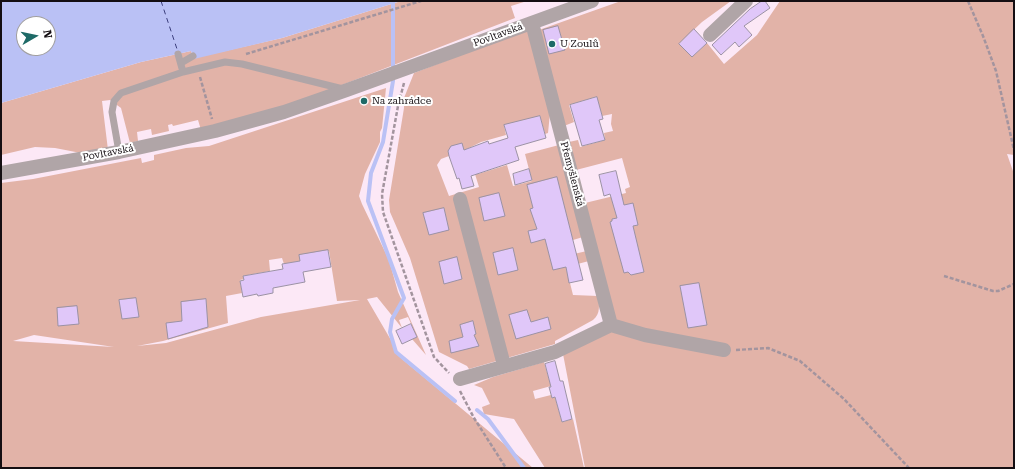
<!DOCTYPE html>
<meta charset="utf-8">
<style>
body{margin:0}
#map{position:relative;width:1015px;height:469px;overflow:hidden;background:#fce8f6;font-family:"Roboto Serif",serif}
canvas{display:block}
.frame{position:absolute;inset:0;border:2px solid #140e12;pointer-events:none}
.north{position:absolute;left:16px;top:16px;width:40px;height:40px;box-sizing:border-box;background:#fff;border:1px solid #a19fa0;border-radius:50%;rotate:81deg;font-size:11px;font-weight:700;line-height:16px;text-align:center;color:#140e12}
.north::after{content:'';display:block;margin:auto;width:14px;height:18px;background:#1e6a67;clip-path:polygon(50% 0,100% 100%,50% 72%,0 100%)}
</style>
<div id="map">
<canvas width="1015" height="469"></canvas>
<div class="frame"></div>
<div class="north">N</div>
</div>
<script>
const ctx = document.querySelector('canvas').getContext('2d');
ctx.lineJoin = 'round';
function fillPath(path, color) {
  ctx.fillStyle = color;
  ctx.fill(path, 'evenodd');
}
function stroke(path, color, width, dash) {
  ctx.strokeStyle = color;
  ctx.lineWidth = width;
  ctx.lineCap = dash ? 'butt' : 'round';
  ctx.setLineDash(dash || []);
  ctx.stroke(path);
}
function drawText(font, color, halo, rows, align = 'center') {
  ctx.font = font + ' "Roboto Serif",serif';
  ctx.lineWidth = 4;
  ctx.setLineDash([]);
  ctx.textBaseline = 'middle';
  ctx.strokeStyle = halo;
  ctx.fillStyle = color;
  for (const [text, x, y, turn = 0] of rows) {
    ctx.save();
    ctx.translate(x, y);
    ctx.rotate((+turn || 0) * Math.PI / 180);
    ctx.textAlign = isNaN(turn) ? turn : align;
    if (halo) ctx.strokeText(text, 0, 0);
    ctx.fillText(text, 0, 0);
    ctx.restore();
  }
}
const green = new Path2D(`
 M401,1h126l-16,5 4,12 -230,89 -84,23 -3,-10 -25,6 -1,-2 -4,1 1,6 -17,4 -1,-6 -14,3 1,9 -8,2 -9,-35 -11,-8 -8,1 6,49 -22,4 -31,-6 -20,-1 -34,8v-52l140,-41 50,-11 3,7 88,-20z
 M621,1h110l-29,21 -23,22 13,13 15,-14 17,21 33,-29 23,-34h234v154l-7,-1 7,20v294h-429l-22,-114 28,-15 25,-9 29,2 -30,-12 -30,-117 41,-10 -1,-4 5,-2 -8,-29 -46,12 -7,-28 9,-2 2,7 25,-7 -1,-7 9,-2 -2,-7 1,-10 -10,2 -6,-19 -27,8 5,17 -10,4 -25,-96z
 M526,30l3,4 21,79 -2,20 -3,1 -5,-18 -36,9 2,10 -25,7 -16,8 -24,9 -4,6 12,31 30,-9 -10,-32 9,19 29,-9 6,21 19,-5 -7,-27 34,-9 24,92 -10,3 -17,18 31,-7 2,10 -23,6 7,28 25,1c1,8 3,18 -5,24l-38,21v3l-86,25 -2,-3 -28,-14 -29,-94 -20,-46 -1,-12 15,-92v-10l10,-25z
 M386,88l-4,40 -2,4v10l-15,32 -6,22 3,8 27,56 9,32 28,63 -14,-16 5,-2 -9,-20 -9,3 3,8 -25,-31 -10,2 35,60 131,109h-532v-285l32,-4 108,-21 1,5 12,-3v-5l32,-7 23,-2zM329,251l8,50 23,-1 -99,17 -95,26 -29,3 26,-5 65,-18 -2,-27 16,-3 -2,-13 4,-1 -1,-3 27,-5 -1,-11 13,-2 2,6 17,-3 -1,-6zM34,335l80,12 -101,-6z
 M544,362l7,24 -18,5 2,8 16,-4 1,3 3,-1 7,25 11,-3 11,49h-39l-31,-49 -30,-5 -2,-7 8,-3 -8,-16 -8,-3 19,-8z`);
const water = new Path2D(`
 M1,1h400l-119,37 -88,21 -3,-8 -50,11 -140,41zM24,24h24v24h-24z`);
const stream = new Path2D(`
 M393,1v80l-10,61 -12,31 -3,28 36,97 -12,21 -2,13 6,20 59,49
 M477,410l11,9 36,49`);
const ferry = new Path2D(`
 M161,1l17,51`);
const building = new Path2D(`
 M762,1h3l5,7 -26,18 8,9 -13,12 -4,-5 -14,13 -9,-10 38,-36z
 M558,26l7,24 -16,4 -6,-24z
 M694,29l13,14 -15,14 -13,-13z
 M597,97l6,22 -4,1 6,20 -23,6 -12,-41z
 M540,116l6,22 -31,9 4,13 -48,16 3,10 -12,3 -3,-11 -2,1 -8,-23 -1,-5 3,-5 11,-3 2,7 24,-9 1,3 19,-6 -4,-13z
 M529,169l3,11 -17,5 -2,-11z
 M616,171l8,34 9,-2 5,22 -5,1 11,46 -13,3 -3,-3 -4,1 -14,-51 2,-1v-2l5,-1 -7,-24 -6,2 -5,-21z
 M557,177l26,103 -14,3 -3,-16 -13,3 -8,-31 -14,4 -3,-12 9,-2 -7,-20 3,-1 -6,-23z
 M499,193l6,23 -21,5 -5,-23z
 M444,208l5,22 -20,5 -6,-22z
 M513,248l5,22 -20,5 -5,-22z
 M328,250l3,17 -28,5 2,10 -32,6v5l-15,3 -1,-2 -14,3 -3,-16 4,-1 -1,-4 40,-7 -1,-5 18,-3 -1,-6z
 M457,257l5,22 -18,5 -5,-22z
 M699,283l8,42 -19,3 -8,-42z
 M136,298l3,19 -17,2 -3,-19z
 M206,299l2,28 -40,12 -2,-16 16,-2 -1,-19z
 M77,306l2,18 -21,2 -1,-18z
 M527,310l4,12 17,-5 3,12 -35,10 -7,-24z
 M473,321l3,13 -2,1 5,11 -28,7 -2,-12 14,-4 -3,-12z
 M411,324l6,13 -15,7 -6,-13z
 M555,361l5,20h3l9,38 -10,3 -7,-25 -3,1 -3,-11h2l-6,-23z`);
const path = new Path2D(`
 M968,1l15,35 13,35 18,79
 M246,54l175,-53
 M200,77l12,42
 M404,83l-6,23 -16,88 1,18 51,145 15,16
 M944,276l49,15h5l16,-7
 M736,350l32,-2 32,13 44,38 65,69
 M460,391l14,27 32,50`);
const service = new Path2D(`
 M178,54l5,18
 M181,63l12,-7
 M119,152l-7,-40 2,-11 7,-8 62,-21 42,-10 17,2 101,25`);
const minor = new Path2D(`
 M532,23l79,302
 M710,35l36,-34
 M1,173l118,-21 96,-21 69,-19 63,-22 245,-89
 M460,199l44,166
 M460,379l95,-27 56,-27 34,10 79,15`);
const markers = [
 [552,44,4,"#1e6a67"],
 [364,101,4,"#1e6a67"]
];
const streetNames = [
 ["Povltavská",498,35,-20],
 ["Povltavská",108,153,-11],
 ["Přemyšlenská",572,174,75]
];
const poiNames = [
 ["U Zoulů",560,44],
 ["Na zahrádce",372,101]
];
fillPath(green, '#e2b3a8');
fillPath(water, '#bac1f5');
stroke(stream, '#bac1f5', 4);
stroke(ferry, '#3c3f7d', 1, [5, 4]);
fillPath(building, '#e0c7f9');
stroke(building, '#9b92a4', 1);
stroke(path, '#a3949e', 2.5, [4, 2]);
stroke(service, '#b0a5a7', 7);
stroke(minor, '#b0a5a7', 14);
for (const [x, y, r, color] of markers) {
  const dot = new Path2D();
  dot.arc(x, y, r, 0, 2 * Math.PI);
  ctx.fillStyle = color;
  ctx.fill(dot);
  stroke(dot, '#fff', 1.5);
}
drawText('10px', '#140e12', '#fff', streetNames);
drawText('10px', '#140e12', '#fff', poiNames, 'left');
</script>
